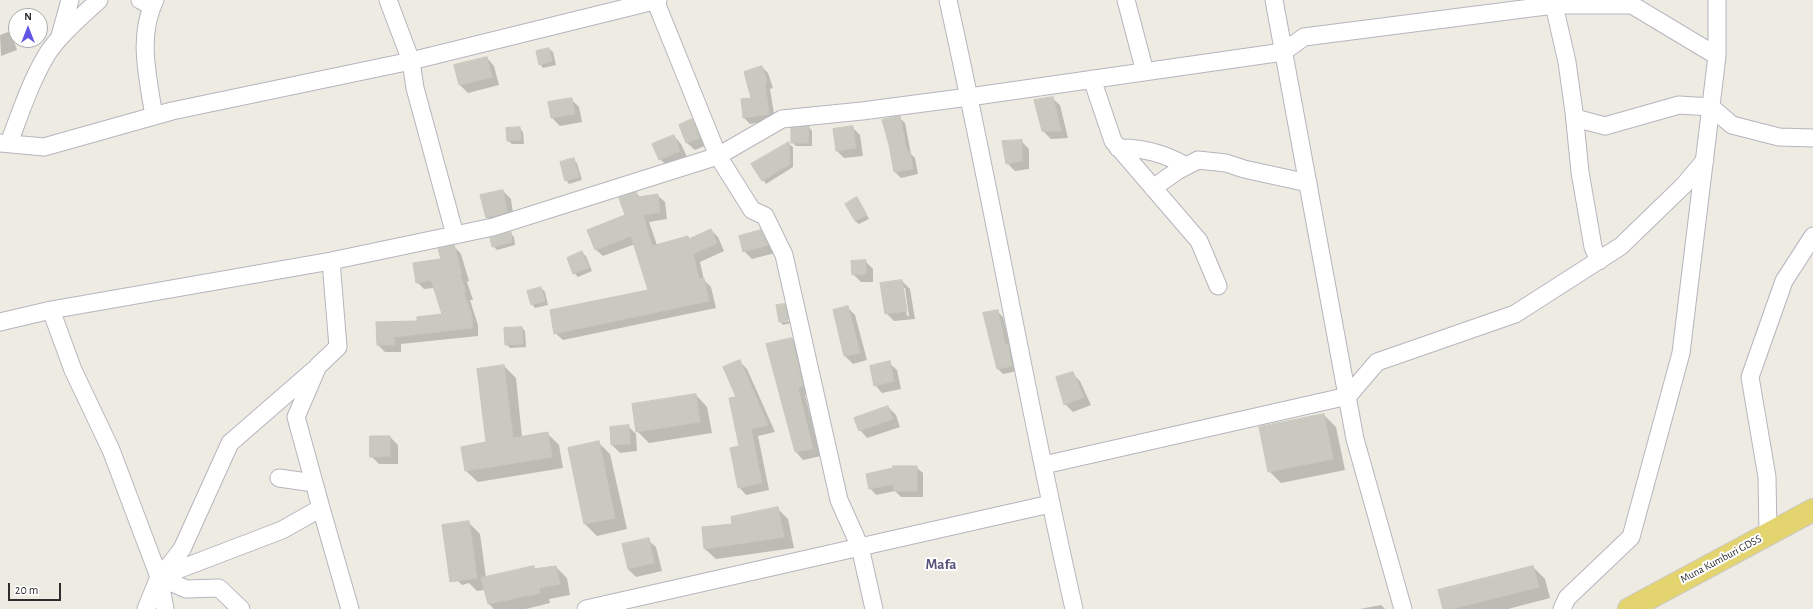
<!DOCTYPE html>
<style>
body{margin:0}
#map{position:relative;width:1813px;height:609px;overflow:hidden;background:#edebe2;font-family:"Alegreya Sans",sans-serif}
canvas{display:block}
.north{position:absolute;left:8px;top:8px;width:40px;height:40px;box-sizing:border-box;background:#fff;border:1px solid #ababab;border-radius:50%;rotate:0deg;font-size:11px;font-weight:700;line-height:16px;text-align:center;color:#2d2d2d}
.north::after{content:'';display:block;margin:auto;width:14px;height:18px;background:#6257e5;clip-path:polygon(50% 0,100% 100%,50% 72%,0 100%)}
.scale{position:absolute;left:8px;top:583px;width:53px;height:18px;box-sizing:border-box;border:2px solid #2d2d2d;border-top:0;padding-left:5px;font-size:12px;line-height:14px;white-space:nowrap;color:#2d2d2d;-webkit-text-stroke:3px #fff;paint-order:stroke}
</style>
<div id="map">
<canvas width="1813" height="609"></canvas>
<div class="north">N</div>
<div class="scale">20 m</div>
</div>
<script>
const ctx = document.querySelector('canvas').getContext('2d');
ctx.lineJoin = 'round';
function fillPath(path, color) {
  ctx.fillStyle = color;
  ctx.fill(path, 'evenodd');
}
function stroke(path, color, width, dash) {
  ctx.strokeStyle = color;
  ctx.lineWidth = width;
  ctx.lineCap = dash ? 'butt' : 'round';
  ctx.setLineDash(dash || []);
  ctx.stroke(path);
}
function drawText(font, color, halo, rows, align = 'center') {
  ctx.font = font + ' "Alegreya Sans",sans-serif';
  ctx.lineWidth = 4;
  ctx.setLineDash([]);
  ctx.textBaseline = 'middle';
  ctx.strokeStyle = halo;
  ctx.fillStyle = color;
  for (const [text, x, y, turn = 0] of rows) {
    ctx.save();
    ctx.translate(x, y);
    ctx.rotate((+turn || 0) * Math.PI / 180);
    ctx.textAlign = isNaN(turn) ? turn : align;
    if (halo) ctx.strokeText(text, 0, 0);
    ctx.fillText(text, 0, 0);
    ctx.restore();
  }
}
const shadow = new Path2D(`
 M8,32l4,3 5,15 -16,6 -1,-21z
 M549,49l4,3 3,13 -13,3 -3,-4z
 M487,58l7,8 5,19 -31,8 -8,-8 -5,-19z
 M762,67l6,6 5,15 -3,1 5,31 -25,4 -6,-6 9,-20z
 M1052,98l8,7 8,33 -17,1 -8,-8z
 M571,99l8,8 3,15 -22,4 -8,-8z
 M899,117l6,6 6,31 4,4 3,16 -17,4 -6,-6z
 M692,120l8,8 7,17 -12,5 -8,-7z
 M809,127l3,4v15h-16l-4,-4z
 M520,128l3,4 1,12h-12l-4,-3z
 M853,128l7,7 3,21 -19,2 -7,-7z
 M674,136l7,8 7,15 -20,8 -8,-8z
 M1021,141l8,8v20l-14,2 -8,-8z
 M789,144l4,3v20l-27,17 -13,-19z
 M574,160l3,3 5,17 -13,4 -3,-4z
 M503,191l8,8 3,21 -20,6 -7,-8z
 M636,193l4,4 17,-2 8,7 2,17 -18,3 8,23 31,-8 2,3 21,-10 7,7 6,14 -24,11 4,18 7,7 5,21 -153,32 -8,-7 94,-43 -14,-46 -32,12 -8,-7 32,-33z
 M857,199l12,20 -10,5 -4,-3z
 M760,231l8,8 7,14 -23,6 -8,-8z
 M510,233l4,4 1,8 -18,5 -4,-4z
 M454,246l7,8 8,27 -2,1 6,18h-3l8,25v11l-77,8v8h-16l-7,-7 40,-23 25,-7 -9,-27 -10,1 -7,-7 25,-22z
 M582,253l4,3 6,15 -14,6 -4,-4z
 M865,261l8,8v13h-12l-8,-8z
 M902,281l8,8 5,30 -21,2 -8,-8zM903,288h2l4,28h-2z
 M541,288l4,4 3,13 -13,3 -3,-4z
 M784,305l4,3 2,11 -9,1v2l10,-1v2l-8,2 -3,-4z
 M847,307l8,8 12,45 -14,4 -8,-8z
 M997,311l6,6 7,30 3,4 5,20 -15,3 -6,-6z
 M522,328l3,3 1,16 -16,1 -4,-4z
 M792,339l8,8 10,47 -5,1 16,61 -18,4 -7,-8 -29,-108z
 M739,361l8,8 28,63 -17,4 11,54 -23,5 -7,-8 2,-40 -4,-50z
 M889,363l8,7 4,19 -19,4 -7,-8z
 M504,366l12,12 6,59 25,-4 12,12 4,23 -85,14 -12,-11 21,-28z
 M1072,373l8,8 11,24 -18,7 -8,-8z
 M696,395l11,12 5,26 -63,10 -12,-12z
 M888,407l8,8 4,12 -33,11 -7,-8z
 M1324,415l12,12 9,43 -64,13 -12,-12z
 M628,426l8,8 1,17 -17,2 -8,-8z
 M390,437l8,8v19h-19l-8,-8z
 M598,442l12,12 17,75 -30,7 -12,-12 -16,-75z
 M916,467l7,6v24h-22l-6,-6 -19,4 -6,-7z
 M777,508l11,11 6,29 -78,11 -11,-10 28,-24z
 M468,522l12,12 6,44 47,-11 3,3 20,-3 11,11 3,17 -21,4 1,4 -24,6h-32l-5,-5 -4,-14 -8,1 -8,-8 -7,2 -12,-12z
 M648,540l8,7 6,24 -26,6 -8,-8z
 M1533,567l12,12 5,19 -42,11h-64z
 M1381,605l4,4h-25z`);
const building = new Path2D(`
 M549,48l3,13 -13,4 -3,-14z
 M487,57l5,20 -33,8 -5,-20z
 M762,66l5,16 -2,1 4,31 -26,4 -2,-19 10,-1 -7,-26z
 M1053,97l8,34h-19l-8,-31z
 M572,98l3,16 -24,4 -3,-16z
 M900,116l7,36 3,-1 3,18 -19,3 -5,-27 -7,-25z
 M692,119l8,19 -14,5 -7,-18z
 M809,126l-1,17h-17v-15z
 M853,126l3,22 -20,3 -3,-22z
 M520,127l1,13 -14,1 -1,-13z
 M674,135l6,16 -21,9 -7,-16z
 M1022,140v21l-16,3 -4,-23z
 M789,142l1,22 -28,17 -11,-17z
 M574,158l5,19 -14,4 -5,-19z
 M503,190l4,22 -21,6 -6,-23z
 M636,192l2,5 20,-3 2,18 -17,3 9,31 36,-10 1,3 22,-10 6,14 -24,11 6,25 5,-1 5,23 -155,33 -4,-24 98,-20 -17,-54 -36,14 -8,-20 38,-15 -6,-17z
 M857,197l10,18 -12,6 -10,-17z
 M761,230l7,15 -25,7 -4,-16z
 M511,232l1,10 -20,5 -2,-9z
 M454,245l8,29 -2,1 6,17 -2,1 8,23v12l-78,9v8h-17l-1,-23 41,-1v-4l25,-3 -11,-34 -15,3 -3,-20 28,-4 -3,-10z
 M582,251l7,16 -16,7 -6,-16z
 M866,260v14l-14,1 -1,-14z
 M902,280l5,31 -22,3 -5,-31z
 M541,287l4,14 -14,4 -4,-14z
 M785,304l3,16 -9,2 -3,-17z
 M848,306l12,47 -16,3 -11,-46z
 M998,310l7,34h3l4,22 -15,3 -14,-56z
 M522,327l1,17 -18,1 -1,-17z
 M792,338l11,48 -5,2 15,61 -18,3 -29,-108z
 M740,360l28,65 -17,4 11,54 -24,5 -8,-40 9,-2 -10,-48 7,-1 -13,-30z
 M890,361l4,20 -20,5 -4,-20z
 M504,365l9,73 35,-6 4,25 -87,14 -4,-24 25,-5 -9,-73z
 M1073,372l11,25 -20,8 -8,-28z
 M696,394l4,28 -64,10 -4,-28z
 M888,406l5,13 -34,12 -5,-13z
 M1324,414l9,45 -65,13 -9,-45z
 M629,425l1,19 -19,1 -1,-18z
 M370,436h20v20l-20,1z
 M599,441l16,77 -31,6 -16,-76z
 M893,466h24v25h-23v-7l-25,5 -3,-15 27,-6z
 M778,507l6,30 -80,12 -2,-22 30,-3 -1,-7z
 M469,521l8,57 -27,4 -8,-57z
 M649,538l5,25 -26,6 -6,-25z
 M534,566v3l22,-3 4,18 -21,4 1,5 -52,11 -7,-26z
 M1533,566l6,21 -88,22h-8l-5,-19z`);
const minor = new Path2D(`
 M140,0l12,6
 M388,0l23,61 4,27 40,147
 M655,0l63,156 34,54 13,6 19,39 55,245 21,47 14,62
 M948,0c45,202 80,407 126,609
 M1126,0l19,72
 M1274,0l81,439 48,170
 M1554,0v5l13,57 7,50 6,60 13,75 6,14
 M60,36l10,-36
 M1092,79l21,62 86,100 19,45
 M154,116c-6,-38 -17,-80 1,-116
 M1575,118l30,8 74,-21 32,2 21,18 47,12 34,1
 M0,143l44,4 128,-36 239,-50 247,-61
 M9,143c11,-29 21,-60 37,-87 11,-19 37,-41 53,-56
 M1118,148c23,-1 48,6 68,18
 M1153,188l24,-17 21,-11 28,3 18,6 64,14
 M51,310l22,60 38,80 48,127 6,32
 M0,322l51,-12 280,-49 162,-34 225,-71 64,-37 80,-8 107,-14 314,-45 21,-15 250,-32h78l85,51
 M1044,465l304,-69 29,-34 138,-48 106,-68 63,-61 21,-25
 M279,478l35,5
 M321,508l29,101
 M1768,534l-1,-57 -17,-100 34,-96 29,-45
 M159,577l27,12 33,-1 22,21
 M160,577l22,-28 48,-106 84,-73
 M146,609l13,-32 123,-47 39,-22 -25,-91 22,-51 20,-19 -7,-86
 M586,609l464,-105
 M1562,609l5,-11 64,-61 50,-184 36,-297v-56`);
const trunk = new Path2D(`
 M1629,609l184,-99`);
const streetNames = [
 ["Muna Kumburi GDSS",1721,559,-28]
];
const districtNames = [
 ["Mafa",941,564]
];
fillPath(shadow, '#0003');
fillPath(building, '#c9c9c0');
stroke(building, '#c8c7bb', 1);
stroke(minor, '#b6b5bf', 19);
stroke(trunk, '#c8c8c8', 24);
stroke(minor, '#fff', 17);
stroke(trunk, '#e4d470', 22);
drawText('11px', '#2d2d2d', '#fff', streetNames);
drawText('bold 15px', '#565279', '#fff', districtNames);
</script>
